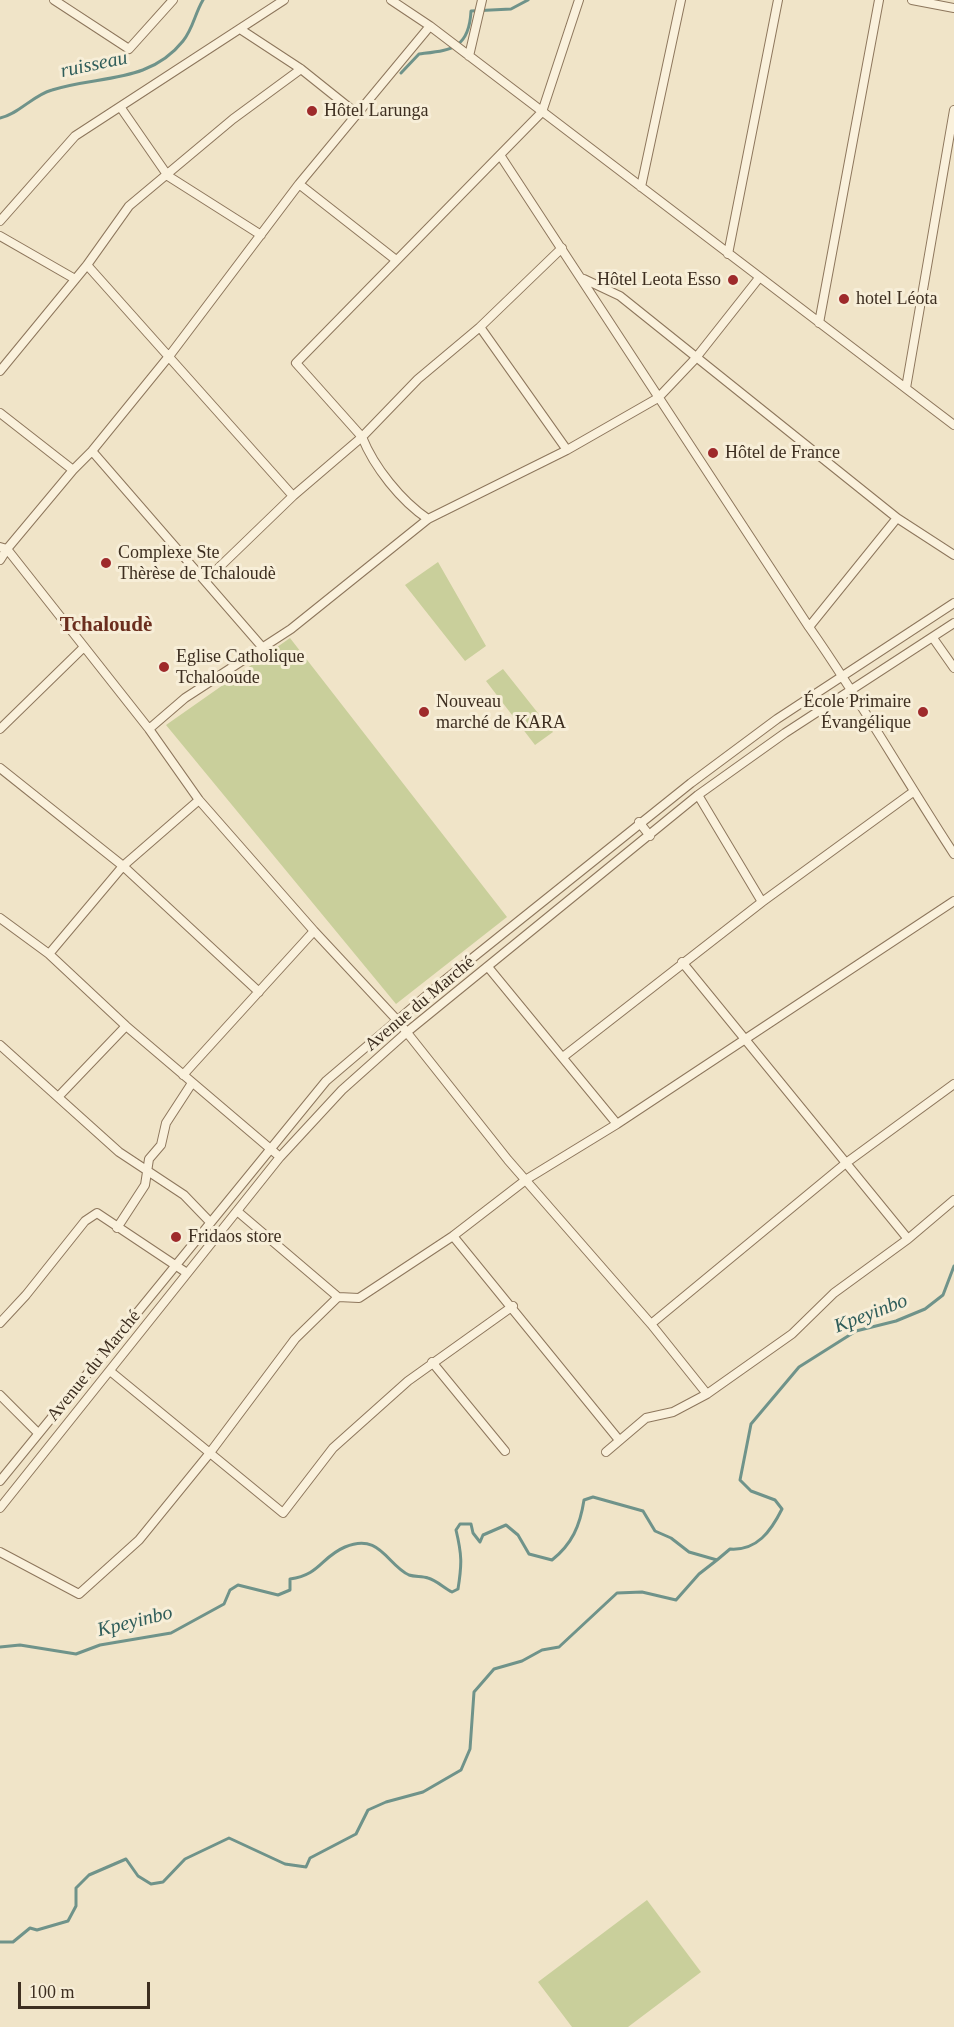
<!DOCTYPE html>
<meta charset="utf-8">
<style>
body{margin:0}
#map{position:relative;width:954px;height:2027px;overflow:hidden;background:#f0e4c8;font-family:"Times New Roman",serif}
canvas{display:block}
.scale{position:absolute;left:18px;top:1982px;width:132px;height:27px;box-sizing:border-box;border:3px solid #3d2e20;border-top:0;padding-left:8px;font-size:18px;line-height:21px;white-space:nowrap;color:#3d2e20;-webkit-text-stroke:4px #f7eed8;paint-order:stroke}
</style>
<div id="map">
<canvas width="954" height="2027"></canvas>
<div class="scale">100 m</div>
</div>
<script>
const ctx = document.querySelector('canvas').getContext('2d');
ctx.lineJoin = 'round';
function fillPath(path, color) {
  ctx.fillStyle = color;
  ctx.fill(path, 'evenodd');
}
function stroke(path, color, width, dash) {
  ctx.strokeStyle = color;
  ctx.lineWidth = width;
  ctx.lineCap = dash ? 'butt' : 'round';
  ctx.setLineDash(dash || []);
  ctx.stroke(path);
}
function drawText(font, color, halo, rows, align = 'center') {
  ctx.font = font + ' "Times New Roman",serif';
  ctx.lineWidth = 6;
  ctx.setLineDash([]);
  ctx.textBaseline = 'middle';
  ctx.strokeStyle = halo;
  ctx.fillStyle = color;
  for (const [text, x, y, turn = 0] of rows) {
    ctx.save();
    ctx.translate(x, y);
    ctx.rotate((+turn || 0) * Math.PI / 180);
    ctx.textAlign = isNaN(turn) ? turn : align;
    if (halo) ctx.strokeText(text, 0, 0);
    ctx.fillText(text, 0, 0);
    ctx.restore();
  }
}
const green = new Path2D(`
 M438,562l48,84 -21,15 -60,-76z
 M290,638l217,279 -111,87 -230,-279z
 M503,669l50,63 -18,13 -49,-64z
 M647,1900l54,72 -73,55h-56l-34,-45z`);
const stream = new Path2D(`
 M401,73l18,-19c31,-4 50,-4 52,-43l40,-2 17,-9
 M0,118c19,-4 33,-23 52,-28 46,-15 97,-6 131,-49 10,-12 12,-28 20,-41
 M0,1647l20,-2 56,9 24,-9 71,-12 53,-29 6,-14 8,-5 40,10 12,-5v-11c30,-4 31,-22 55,-32 35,-15 42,18 64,28 6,2 13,1 19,3 8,2 16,10 24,14l6,-3c4,-25 4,-34 -2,-59l4,-6h11l2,9 7,9 3,-7 23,-10 12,10 11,19 23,6c20,-16 28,-34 32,-60l9,-3 50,14 12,20 16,7 18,14 28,8 13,-11c27,2 41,-18 52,-40l-7,-9 -24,-9 -11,-11 11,-56 48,-57 57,-36 40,-10 29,-12 18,-14 11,-29
 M0,1942h13l17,-14 7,2 31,-9 8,-15v-18l13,-13 37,-16 12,17 13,8 12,-2 22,-23 44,-21 56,26 21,3 4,-9 46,-24 12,-24 18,-8 37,-10 38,-22 9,-21 4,-57 20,-23 28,-8 20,-11 17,-3 58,-54 25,-1 34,8 23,-26 18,-14`);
const minor = new Path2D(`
 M54,0l75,49 44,-49
 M391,0l39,26 524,399
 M912,0l42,8
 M240,29l61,40 55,44
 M469,56l13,-56
 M121,108l47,68 93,59
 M500,155l309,472c52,74 96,152 145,227
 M299,184l97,76
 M641,187l40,-187
 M0,221l75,-85 209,-136
 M0,236l75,43
 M728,254l50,-254
 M87,265l206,231 69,-59 -66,-74 246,-251 37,-112
 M584,279l36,17 277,222 57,37
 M819,323l60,-323
 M480,327l82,-79
 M0,371l87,-106 42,-59 104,-87 68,-50
 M906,388l48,-278
 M0,413l73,57
 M92,451l171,197
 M428,519c-27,-18 -54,-52 -66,-82l56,-58 62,-52 87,123
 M0,547l7,2 66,-79 19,-19 78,-96 129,-171 131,-158
 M0,560l7,-11 142,180 50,71 115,131 83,89 111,140 143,164 56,70
 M206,580l87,-84
 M809,627l88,-109
 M933,638l21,30
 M0,729l83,-81
 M149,729l36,-31 106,-69 137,-110 139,-69 91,-52 37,-39 64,-81
 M0,768l123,98 136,126
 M698,795l64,107
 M639,822l11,14
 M0,918l49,36 77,72 154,131
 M49,954l74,-88 76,-66
 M682,962l226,277
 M488,967l129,157
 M0,1045l119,107 65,43 26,27
 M563,1057l199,-155 151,-110
 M183,1075l131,-144
 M59,1096l67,-70
 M237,1211l101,86 21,1 94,-62 74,-57 90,-55 337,-223
 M117,1228l28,-43 4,-26 12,-14 5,-22 26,-40
 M453,1236l166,204
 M0,1323l26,-28 59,-74 12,-8 90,60
 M651,1324l195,-161 108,-79
 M432,1362l73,89
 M110,1371l173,142 50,-65 75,-67 105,-75
 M0,1395l38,38
 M606,1452l40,-34 27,-6 34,-18 85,-60 42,-41 74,-54 46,-39
 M0,1481l326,-400 114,-97 251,-201 86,-64 177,-116
 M0,1508l280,-351 62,-67 65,-58 291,-237 87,-62 169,-110
 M0,1552l79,42 60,-54 70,-86 86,-115 43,-42`);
const markers = [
 [312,111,6,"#9e2a2b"],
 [733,280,6,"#9e2a2b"],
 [844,299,6,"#9e2a2b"],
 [713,453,6,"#9e2a2b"],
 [106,563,6,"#9e2a2b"],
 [164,667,6,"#9e2a2b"],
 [424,712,6,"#9e2a2b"],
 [923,712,6,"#9e2a2b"],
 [176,1237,6,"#9e2a2b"]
];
const poiNames = [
 ["Hôtel Larunga",324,111],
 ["Hôtel Leota Esso",721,280,"right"],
 ["hotel Léota",856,299],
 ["Hôtel de France",725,453],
 ["Complexe Ste",118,553],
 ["Thèrèse de Tchaloudè",118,574],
 ["Eglise Catholique",176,657],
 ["Tchalooude",176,678],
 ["Nouveau",436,702],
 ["marché de KARA",436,723],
 ["École Primaire",911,702,"right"],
 ["Évangélique",911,723,"right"],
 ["Fridaos store",188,1237]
];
const streetNames = [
 ["Avenue du Marché",420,1004,-40],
 ["Avenue du Marché",94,1366,-51]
];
const waterNames = [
 ["ruisseau",94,65,-12],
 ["Kpeyinbo",871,1314,-21],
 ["Kpeyinbo",135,1622,-14]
];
const quarterNames = [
 ["Tchaloudè",106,626]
];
fillPath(green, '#c9cf9b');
stroke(stream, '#6f938a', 3);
stroke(minor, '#8d765c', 10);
stroke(minor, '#faf1dc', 8);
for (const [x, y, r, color] of markers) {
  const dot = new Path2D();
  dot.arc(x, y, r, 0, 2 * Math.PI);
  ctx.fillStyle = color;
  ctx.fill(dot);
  stroke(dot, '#f7eed8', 2);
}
drawText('18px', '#3d2e20', '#f7eed8', poiNames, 'left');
drawText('18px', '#3d2e20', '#f7eed8', streetNames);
drawText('italic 20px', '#2f5d5a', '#f7eed8', waterNames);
drawText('bold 21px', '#6b2e1e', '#f7eed8', quarterNames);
</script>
